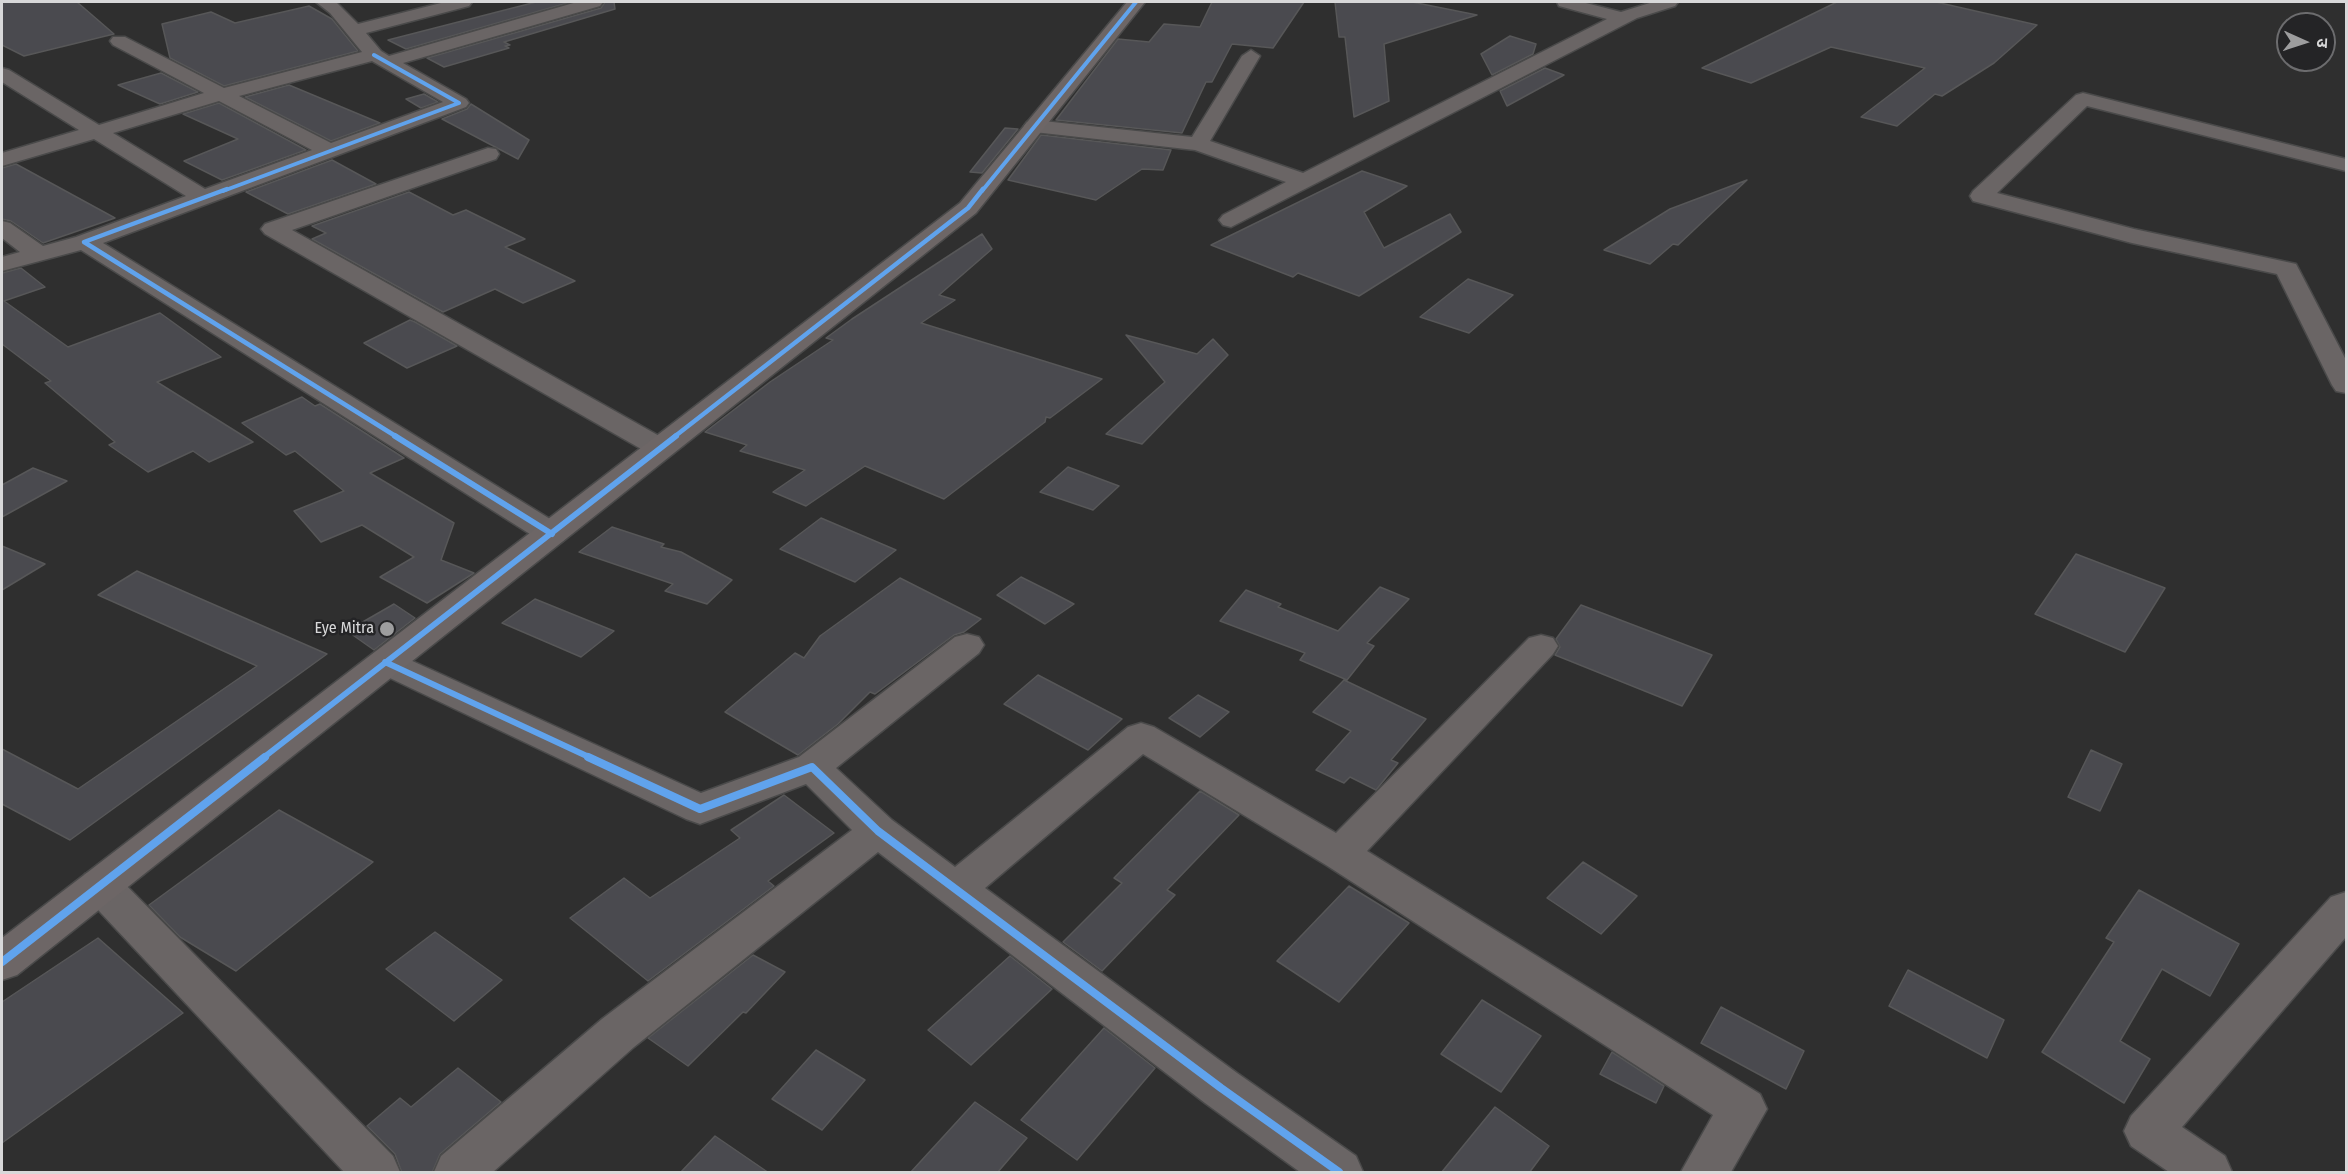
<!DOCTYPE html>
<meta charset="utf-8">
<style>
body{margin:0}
#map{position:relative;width:2348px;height:1174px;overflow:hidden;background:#2f2f2f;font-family:"Fira Sans Condensed","Noto Sans Devanagari",sans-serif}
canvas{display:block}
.frame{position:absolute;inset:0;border:3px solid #d8d8d9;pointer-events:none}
.north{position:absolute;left:2276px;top:12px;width:60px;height:60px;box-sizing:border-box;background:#242426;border:2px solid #6c6c6e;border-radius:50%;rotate:93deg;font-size:16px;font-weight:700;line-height:24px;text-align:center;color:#d8d8d9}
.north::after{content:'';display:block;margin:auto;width:21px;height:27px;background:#9d9d9e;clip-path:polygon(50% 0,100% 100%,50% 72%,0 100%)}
</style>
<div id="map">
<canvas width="2348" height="1174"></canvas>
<div class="frame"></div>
<div class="north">उ</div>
</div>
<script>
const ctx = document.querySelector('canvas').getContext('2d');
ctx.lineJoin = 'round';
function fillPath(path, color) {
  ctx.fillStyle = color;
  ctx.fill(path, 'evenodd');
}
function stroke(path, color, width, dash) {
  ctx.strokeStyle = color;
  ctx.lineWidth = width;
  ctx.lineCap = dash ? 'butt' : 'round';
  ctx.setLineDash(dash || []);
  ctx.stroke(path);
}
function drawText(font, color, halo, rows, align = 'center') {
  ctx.font = font + ' "Fira Sans Condensed",sans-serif';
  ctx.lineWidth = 5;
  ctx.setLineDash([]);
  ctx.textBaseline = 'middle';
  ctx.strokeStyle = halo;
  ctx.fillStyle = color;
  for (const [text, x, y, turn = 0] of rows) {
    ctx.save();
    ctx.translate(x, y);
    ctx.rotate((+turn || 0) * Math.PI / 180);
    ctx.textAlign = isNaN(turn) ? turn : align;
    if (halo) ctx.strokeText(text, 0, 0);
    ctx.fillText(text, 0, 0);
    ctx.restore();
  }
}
const building = new Path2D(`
 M2,2h75l37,32 -90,22 -22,-11z
 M536,2h35l-165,47 -18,-9z
 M605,2h9l1,7 -111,33 6,3 -5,1 4,2 -65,19 -17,-9 174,-50z
 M1212,2h92l-31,46 -41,-4 -20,38h-6l-24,51 -126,-13 62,-81 31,3 15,-18 36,3z
 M1335,2h77l65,13 -93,29 5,57 -35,16 -9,-80h-6z
 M1837,2h99l101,23 -43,38 -52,33 -7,-2 -38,32 -36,-9 64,-49 -94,-21 -80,36 -49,-15z
 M309,6l23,13 26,32 -134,35 -54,-28 -8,-34 49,-12 24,11z
 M1510,36l26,8 -3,10 -41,21 -11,-21z
 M1545,68l19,7 -57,31 -7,-15z
 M161,73l37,19 -38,12 -42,-19z
 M289,85l91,38 -49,18 -86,-44z
 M424,94l14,8 -17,6 -15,-9z
 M219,103l87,47 -84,30 -38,-19 54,-22 -55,-25z
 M471,104l58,36 -11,19 -76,-40 25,-10z
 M1005,128l13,1 -36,44 -12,-1z
 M1041,135l130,15 -8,20 -21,-1 -46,31 -88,-20z
 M332,160l44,24 -88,30 -42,-22z
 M16,164l99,54 -72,25 -32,-22 -9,-2v-51z
 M1362,171l45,15 -43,26 20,36 66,-34 11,18 -102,64 -61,-23 -5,4 -82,-32z
 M1747,180l-69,65 -5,-1 -23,20 -46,-14 66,-41z
 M409,192l44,23 13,-5 59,29 -20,8 70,34 -52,22 -28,-14 -52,23 -131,-73 14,-6 -14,-7z
 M982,234l10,15 -53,46 16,5 -34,23 181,56 -52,39 -4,-1 -1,5 -101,77 -79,-33 -59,40 -33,-14 32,-22 -65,-19 7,-6 -42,-13 65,-50 63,-42 -7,-2 26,-19z
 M21,268l24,19 -41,14 64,46 92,-34 61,44 -64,25 96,60 -44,20 -16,-11 -45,21 -39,-27 6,-3 -70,-59 6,-2 -49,-37v-71z
 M1468,279l45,16 -44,38 -49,-16z
 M410,320l5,2 42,24 -50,22 -43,-25z
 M1126,335l71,19 16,-15 15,16 -86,89 -36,-10 59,-52z
 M302,397l13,9 5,-2 84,54 -34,15 84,50 -13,37 33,13 -47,30 -47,-26 34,-20 -52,-32 -41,17 -27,-31 50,-20 -49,-40 -9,4 -44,-32z
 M1068,467l51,19 -26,24 -53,-18z
 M33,468l34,13 -65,36v-32z
 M821,518l75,32 -41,32 -75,-33z
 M612,527l52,17 -3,3 20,5 51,28 -25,24 -42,-13 8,-7 -94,-32z
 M2,546l43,18 -43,26z
 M2076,554l89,34 -40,64 -90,-38z
 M137,571l190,83 -257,186 -68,-36v-55l76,40 179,-123 -159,-71z
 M1021,577l32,16 21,11 -29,20 -48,-29z
 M900,578l81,41 -17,13 -10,3 -79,59 -5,-2 -32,32 -40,31 -73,-43 70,-59 9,5 16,-22z
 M1380,587l29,12 -42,44 7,3 -27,34 -47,-20 5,-7 -85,-32 26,-31 35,14 -3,3 60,24z
 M535,599l79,32 -33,26 -79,-34z
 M394,604l21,14 -41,32 -27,-19z
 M1581,605l131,50 -30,51 -127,-51 5,-8 -4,-8z
 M1038,675l84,44 -34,31 -84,-46z
 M1344,680l82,39 -35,41 7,3 -22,27 -26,-13 -6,6 -28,-13 35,-39 -38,-19z
 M1198,695l31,17 -29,25 -31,-19z
 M2091,750l31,14 -22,47 -32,-14z
 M1200,791l39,24 -72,75 8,5 -73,76 -39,-29 59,-59 -8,-5z
 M784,795l50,38 -66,48 6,5 -126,95 -78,-63 54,-40 26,20 90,-60 -9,-8z
 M279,810l94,52 -137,109 -56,-34 -31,-32z
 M1583,862l54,34 -36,38 -54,-36z
 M1349,886l60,37 -70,79 -62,-41z
 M2139,890l100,54 -29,52 -48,-27 -42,72 30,18 -26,44 -82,-51 72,-110 -8,-4z
 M435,932l67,48 -48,41 -68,-52z
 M98,938l85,75 -181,130v-141z
 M753,955l32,17 -39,41 -3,-1 -55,54 -40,-28z
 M1010,956l42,33 -81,76 -43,-35z
 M1908,970l96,50 -17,38 -98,-52z
 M1482,1000l59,36 -40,56 -60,-38z
 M1721,1007l83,44 -18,38 -85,-46z
 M1104,1028l51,40 -78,92 -56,-40z
 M816,1050l49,30 -43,50 -50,-31z
 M1612,1052l52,34 -8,17 -56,-29z
 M458,1068l43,34 -61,52 -8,19h-30l-7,-19 -28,-28 33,-28 11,9z
 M975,1102l52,36 -30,35h-87z
 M1495,1107l54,39 -20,27h-88z
 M715,1136l54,37h-89z`);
const street = new Path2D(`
 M316,2h20l22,22 87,-22h27l-3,4 -103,27 15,18 8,5 188,-54h26l-3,4 -197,57 63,36 3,4 -3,4 -363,136 460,284 5,7 -5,7 -11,3 -11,-3 -460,-291 -79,21v-14l18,-5 -18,-14v-17l8,2 33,23 33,-9 110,-41 -92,-57 -92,27v-13l77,-23 -77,-48v-14l7,2 90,55 105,-32 -91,-48 -3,-4 3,-4h12l99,51 138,-36 -32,-39zM372,61l71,41 -112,41 -92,-47zM219,101l93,49 -107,39 -92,-56z
 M1557,2h25l39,10 32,-10h25l-3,4 -38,12 -406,209 -8,-2 -4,-5 4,-5 63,-33 -91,-32 -161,-18 -7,-2 -3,-4 3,-4 7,-2 158,17 50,-81 9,-6 9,6 -50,85 93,32 304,-154 -48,-13z
 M2083,93l263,66v12l-259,-65 -90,87 137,36 162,35 50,96v33l-10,-2 -4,-6 -55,-111 -145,-31 -159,-42 -3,-5 3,-5 103,-96z
 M488,148l8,1 3,5 -3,5 -204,71 378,212 5,6 -5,6 -10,3 -10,-3 -385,-220 -4,-5 4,-5z
 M967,634l12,3 5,8 -5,8 -143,115 56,52 63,47 173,-140 13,-4 13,4 182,106 193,-195 12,-3 12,3 5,8 -5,8 -186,197 393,243 7,15 -36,63h-50l32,-57 -387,-250 -183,-111 -158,134 252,185 119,83 7,16h-63l-95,-69 -327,-251 -244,195 -141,125h-59l7,-16 161,-137 250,-189 -46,-46 -106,40 -14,-5 -313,-149 -6,-8 6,-8 12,-4 12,4 304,139 98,-36 156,-120z
 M100,869l15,5 278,282 7,16h-56l-259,-276 -6,-11 6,-11z
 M2346,892v45l-164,190 43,29 7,16h-63l-38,-26 -7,-15 7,-15 200,-219z`);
const secondary = new Path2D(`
 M1127,2h18l-169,211 -959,762 -15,5v-42l958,-735z`);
const cyclewayFar3 = new Path2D(`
 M223,191l236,-88 -85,-48
 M982,191l154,-189`);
const cyclewayFar2 = new Path2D(`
 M227,189l-143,53 313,195
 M674,437l294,-229 15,-19`);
const cyclewayFar1 = new Path2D(`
 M395,436l157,98
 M385,662l206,96
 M263,758l413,-322`);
const cycleway = new Path2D(`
 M588,757l112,52 112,-42 66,64 343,257 118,84
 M2,962l263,-205`);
const markers = [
 [387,629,8,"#9d9d9e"]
];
const poiNames = [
 ["Eye Mitra",374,629]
];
fillPath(building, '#4a4a4f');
stroke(building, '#575758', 1.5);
stroke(street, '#4a4a4a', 3);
stroke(secondary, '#4a4a4a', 3);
fillPath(street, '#6a6565');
fillPath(secondary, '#6d6666');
stroke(cyclewayFar3, '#60a3ed', 4);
stroke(cyclewayFar2, '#60a3ed', 4.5);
stroke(cyclewayFar1, '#60a3ed', 6);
stroke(cycleway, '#60a3ed', 8);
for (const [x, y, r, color] of markers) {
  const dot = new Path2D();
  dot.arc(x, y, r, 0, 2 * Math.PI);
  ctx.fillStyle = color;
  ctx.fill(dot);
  stroke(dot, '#242426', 2);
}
drawText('16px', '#d8d8d9', '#242426', poiNames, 'right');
</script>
